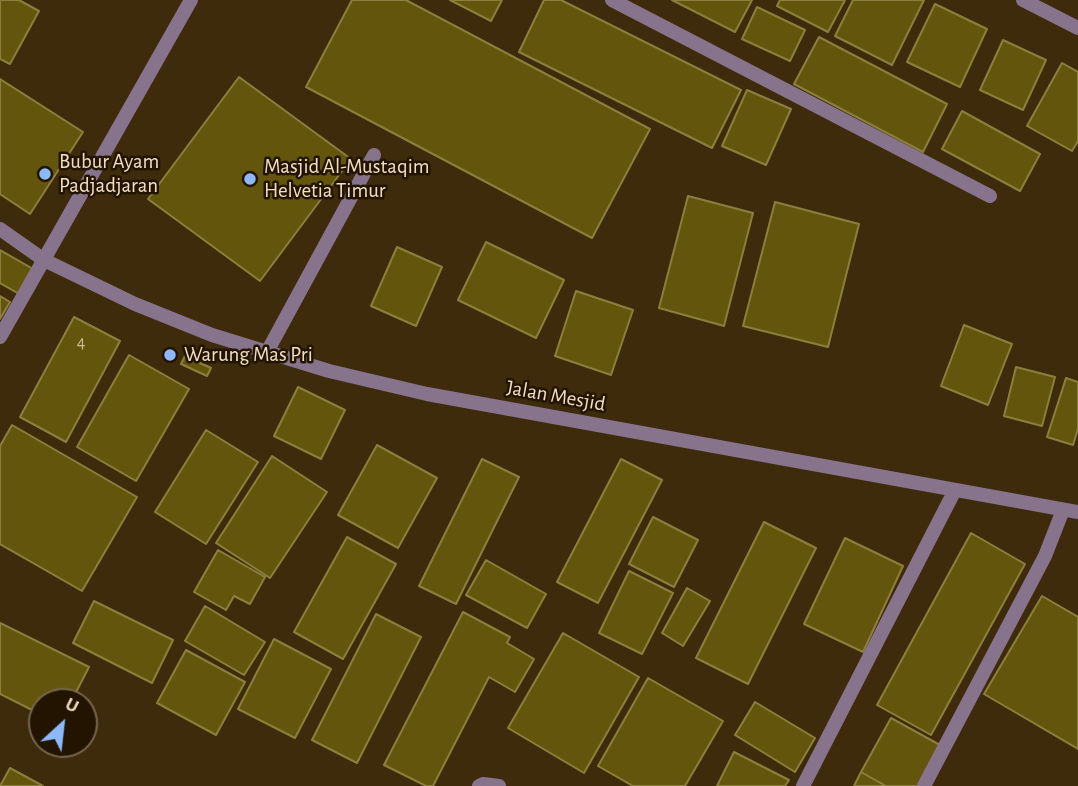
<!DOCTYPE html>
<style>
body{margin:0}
#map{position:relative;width:1078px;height:786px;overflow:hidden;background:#3e2b0b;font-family:"Alegreya Sans",sans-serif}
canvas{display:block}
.north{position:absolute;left:28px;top:688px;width:70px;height:70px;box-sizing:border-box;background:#221400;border:2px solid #75654d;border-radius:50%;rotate:27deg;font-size:19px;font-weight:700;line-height:28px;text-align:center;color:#f1dec0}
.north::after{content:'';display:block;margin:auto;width:24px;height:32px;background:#8cb9fc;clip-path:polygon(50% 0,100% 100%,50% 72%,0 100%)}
</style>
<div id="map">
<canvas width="1078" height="786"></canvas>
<div class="north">U</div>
</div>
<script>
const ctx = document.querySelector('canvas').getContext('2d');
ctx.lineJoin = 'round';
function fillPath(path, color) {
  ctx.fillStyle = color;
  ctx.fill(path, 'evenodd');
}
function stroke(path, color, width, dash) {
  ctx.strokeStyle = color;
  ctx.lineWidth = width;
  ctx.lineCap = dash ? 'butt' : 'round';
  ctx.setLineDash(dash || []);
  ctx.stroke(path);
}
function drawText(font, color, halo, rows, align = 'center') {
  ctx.font = font + ' "Alegreya Sans",sans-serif';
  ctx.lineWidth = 5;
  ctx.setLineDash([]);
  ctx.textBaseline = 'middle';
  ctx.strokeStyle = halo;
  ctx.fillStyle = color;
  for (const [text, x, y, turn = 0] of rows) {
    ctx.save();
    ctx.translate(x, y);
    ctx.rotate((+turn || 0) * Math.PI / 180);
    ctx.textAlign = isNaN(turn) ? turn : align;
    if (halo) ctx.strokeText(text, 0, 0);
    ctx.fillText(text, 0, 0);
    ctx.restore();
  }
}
const building = new Path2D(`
 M0,0h19l20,11 -29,53 -10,-5z
 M352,0h54l244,129 -58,109 -286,-151z
 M450,0h52l-11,21z
 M544,0h17l180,90 -29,58 -193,-96z
 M672,0h80l-17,32z
 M780,0h65l-17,32 -51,-26z
 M853,0h71l-32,65 -57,-29z
 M935,4l52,25 -27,58 -53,-25z
 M757,7l48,23 -15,31 -48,-22z
 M819,37l128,67 -24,48 -129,-68z
 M1003,40l43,20 -23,50 -43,-20z
 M1062,63l16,9v69l-6,10 -45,-25z
 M239,77l112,82 -91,122 -112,-82z
 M0,79l83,53 -53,82 -30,-20z
 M747,90l44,19 -25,56 -44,-19z
 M962,111l78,43 -20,37 -78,-42z
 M688,196l65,17 -29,113 -65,-18z
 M775,202l84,22 -31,123 -85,-21z
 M486,242l78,38 -28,58 -78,-38z
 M397,247l45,20 -26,59 -45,-20z
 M0,250l35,20 -14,25 -21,-12z
 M576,291l57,19 -22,65 -56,-19z
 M0,296l10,6 -10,17z
 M74,317l46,24 -54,101 -46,-25z
 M964,325l48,19 -24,61 -47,-19z
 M129,355l60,34 -53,92 -59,-34z
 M185,356l26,12 -4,8 -26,-12z
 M1016,367l39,10 -13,49 -38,-10z
 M1066,378l12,4v47l-5,16 -26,-8z
 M298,387l47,23 -24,49 -47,-23z
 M12,425l125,72 -55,94 -82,-47v-98z
 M206,430l52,32 -52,82 -51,-32z
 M377,445l60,33 -39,70 -60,-33z
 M272,456l55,36 -57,86 -54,-35z
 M482,459l37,18 -63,127 -37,-18z
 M621,459l41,21 -64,123 -41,-21z
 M653,517l45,23 -24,47 -45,-23z
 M764,522l52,26 -68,136 -52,-26z
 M971,533l54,31 -94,171 -54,-30z
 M347,537l49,27 -53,95 -49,-27z
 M845,538l58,28 -40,86 -59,-28z
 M218,550l47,27 -15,27 -16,-8 -8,14 -32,-18z
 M486,560l60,34 -19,34 -61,-33z
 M629,571l44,22 -31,61 -43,-21z
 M687,588l23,13 -27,45 -21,-13z
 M1042,596l36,21v132l-94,-55z
 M94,601l79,39 -21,43 -79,-40z
 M205,606l60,36 -21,33 -59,-34z
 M463,612l47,25 -3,6 27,16 -19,33 -26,-15 -56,109h-7l-42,-21z
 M376,614l45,23 -64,126 -45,-23z
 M0,623l89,44 -18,35h-29v13l-42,-21z
 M563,633l76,44 -55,96 -76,-45z
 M274,639l57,30 -36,69 -57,-29z
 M186,650l59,32 -29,53 -59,-32z
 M648,678l75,43 -38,65h-52l-35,-20z
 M755,702l60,36 -20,34 -60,-37z
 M891,718l49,27 -22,41h-32l-25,-14z
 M734,752l55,28 -4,6h-68z
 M10,768l33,18h-43z
 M861,772l25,14h-32z`);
const service = new Path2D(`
 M612,0l378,196
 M267,352l107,-197`);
const minor = new Path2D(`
 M1023,0l55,28
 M0,229l44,31 91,44 77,31 117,36 98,23 651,118
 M479,786l4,-2 16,2
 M803,786l152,-296
 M924,786l121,-230 18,-46`);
const tertiary = new Path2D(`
 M0,337l191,-337`);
const markers = [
 [45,174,7,"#8cb9fc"],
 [250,179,7,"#8cb9fc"],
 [170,355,7,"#8cb9fc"]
];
const numberNames = [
 ["4",81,343]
];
const poiNames = [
 ["Bubur Ayam",59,162],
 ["Padjadjaran",59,186],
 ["Masjid Al-Mustaqim",264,167],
 ["Helvetia Timur",264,191],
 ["Warung Mas Pri",184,355]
];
const streetNames = [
 ["Jalan Mesjid",556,396,10]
];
fillPath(building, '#63560c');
stroke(building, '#8c7f3d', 2);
stroke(service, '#87748c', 14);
stroke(minor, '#87748c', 14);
stroke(tertiary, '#87748c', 14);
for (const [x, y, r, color] of markers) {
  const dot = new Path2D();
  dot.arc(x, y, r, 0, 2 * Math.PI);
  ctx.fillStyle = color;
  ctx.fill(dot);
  stroke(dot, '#221400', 2.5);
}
drawText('18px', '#cebc93', null, numberNames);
drawText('21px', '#f1dec0', '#221400', poiNames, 'left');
drawText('21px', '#f1dec0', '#221400', streetNames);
</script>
